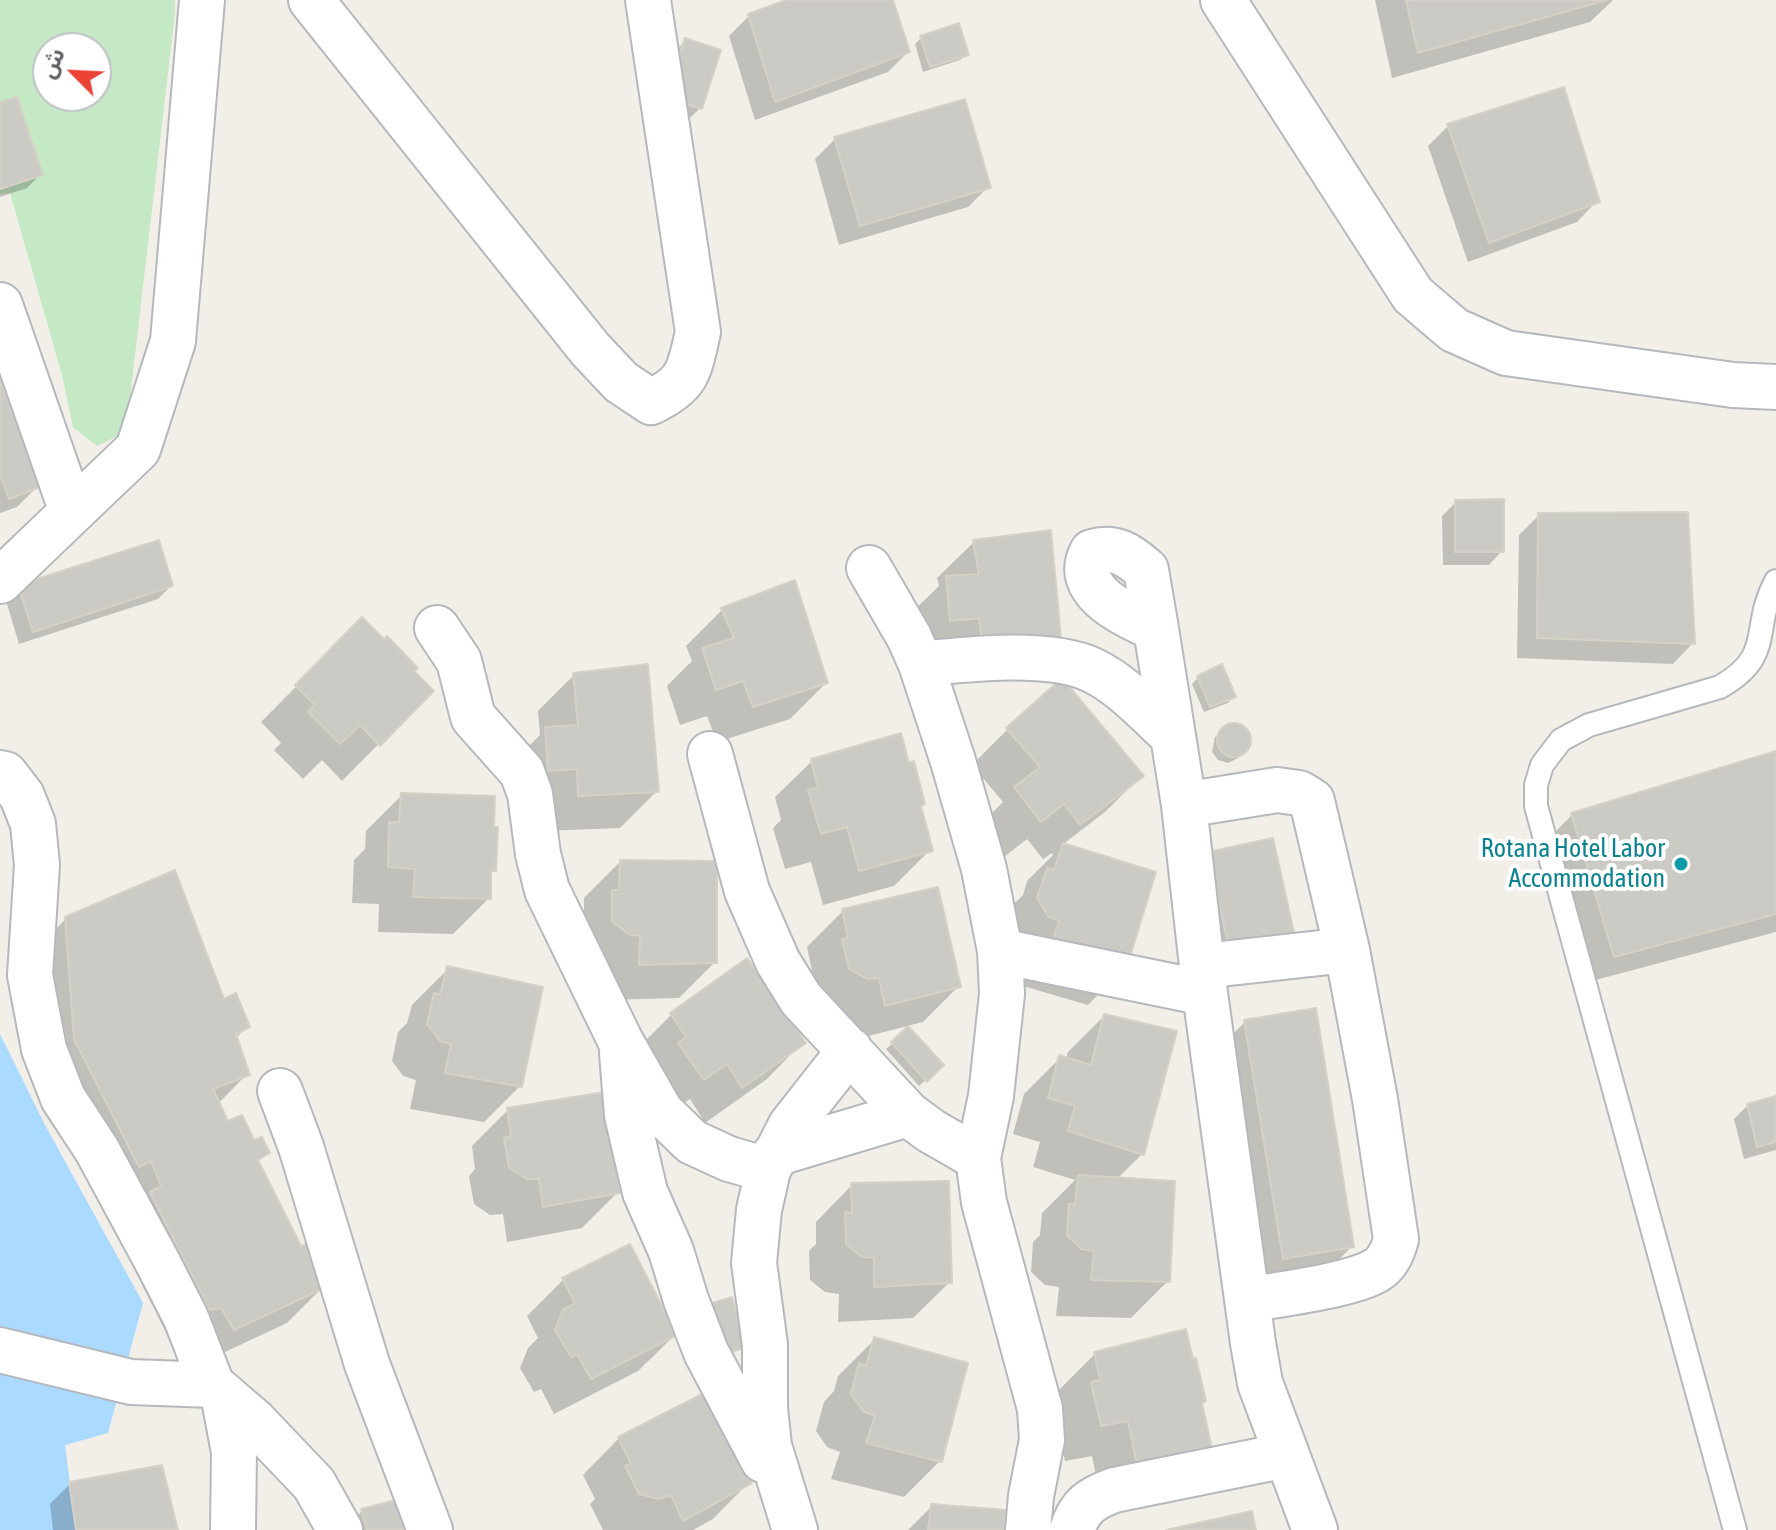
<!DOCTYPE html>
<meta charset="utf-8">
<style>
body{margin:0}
#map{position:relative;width:1776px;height:1530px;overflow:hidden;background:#f1efe8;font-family:"Asap Condensed","Noto Sans Arabic",sans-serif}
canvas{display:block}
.north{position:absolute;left:32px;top:32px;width:80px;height:80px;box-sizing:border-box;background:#fff;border:2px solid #bfc1c3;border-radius:50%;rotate:294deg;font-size:22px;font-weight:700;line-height:32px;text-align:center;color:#5f6368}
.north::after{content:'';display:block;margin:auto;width:28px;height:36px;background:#ea4335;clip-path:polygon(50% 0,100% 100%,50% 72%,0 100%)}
</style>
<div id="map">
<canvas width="1776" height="1530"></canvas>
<div class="north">ش</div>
</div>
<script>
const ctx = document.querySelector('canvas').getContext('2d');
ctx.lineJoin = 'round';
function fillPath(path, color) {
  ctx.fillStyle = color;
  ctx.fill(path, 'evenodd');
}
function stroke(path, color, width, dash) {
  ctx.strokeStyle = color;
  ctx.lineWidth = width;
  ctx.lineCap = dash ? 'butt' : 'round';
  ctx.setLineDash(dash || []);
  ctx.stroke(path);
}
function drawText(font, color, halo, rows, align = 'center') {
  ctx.font = font + ' "Asap Condensed",sans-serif';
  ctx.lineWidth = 8;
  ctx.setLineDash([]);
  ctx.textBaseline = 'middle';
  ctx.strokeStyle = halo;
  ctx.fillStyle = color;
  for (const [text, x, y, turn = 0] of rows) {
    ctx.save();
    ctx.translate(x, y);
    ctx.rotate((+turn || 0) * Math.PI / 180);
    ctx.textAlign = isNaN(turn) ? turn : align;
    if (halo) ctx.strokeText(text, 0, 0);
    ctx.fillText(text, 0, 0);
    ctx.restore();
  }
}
const green = new Path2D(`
 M0,0h175v13l-49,419 -29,14 -24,-19 -11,-52 -52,-182 -10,1zM48,48h48v48h-48z`);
const water = new Path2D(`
 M0,1034l45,91 98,178 -35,130 -43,12 11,85h-76z`);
const shadow = new Path2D(`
 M792,0h99l17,52 -20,20 -133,48 -26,-84 20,-20z
 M1375,0h238l-23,22 -198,56z
 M921,38l46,16 -7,6 -37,12 -8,-28z
 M686,40l14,68 -14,14 -14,-68z
 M0,104l40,71 -13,13 -27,9z
 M1448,126l149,75 -20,21 -109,40 -40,-116z
 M835,139l153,48 -20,20 -129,38 -24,-86z
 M0,383l38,103 -21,21 -17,6z
 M1456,502l46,49 -13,14h-46l-1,-49z
 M1539,515l154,128 -20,21 -156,-6 2,-123z
 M974,542l85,95 -36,37 -76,6 -37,-66 29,-28 -2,-8z
 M171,586l-13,13 -139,45 -13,-43 13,-14z
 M722,610l104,73 -36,36 -73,23 -10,-26 -27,9 -13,-39 25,-25 -6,-15z
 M362,620l69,71 -89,90 -20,-21 -19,19 -29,-29 7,-7 -20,-21z
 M574,675l83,116 -37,37 -77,3 -33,-66 30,-30 -2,-24z
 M1198,678l36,18 -6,7 -24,9 -12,-28z
 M1232,725l10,2 8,14 -12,17 -10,5 -10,-3 -6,-8 3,-15z
 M1008,729l133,47 -36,36 -43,33 91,28 -29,95 -36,37 -72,-21 -5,-77 12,-12 4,-14 26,-26 -1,-2 -9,6 -16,-20 -23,18 -24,-32 23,-23 -31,-37z
 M1776,753v179l-188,50 -42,-141 26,-26z
 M812,761l107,46 11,43 -36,36 -71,19 -12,-43 -26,7 -12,-41 8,-8 -6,-23z
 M402,795l92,75 -5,5v23l-36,36 -75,-2 1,-28 -27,-1 2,-43 11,-11 1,-18z
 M620,862l95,100 -36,36 -75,2 -20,-79v-23z
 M1195,868l98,69 -76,28z
 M843,911l116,75 -36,36 -74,19 -43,-64 6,-6 -5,-24z
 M66,919l157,82 24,26 -12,12 12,35 -29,30 10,20 40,29 -11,10 43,86 24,37 -37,37 -90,42 -13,-22 -12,2 -57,-115 10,-10 -96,-265z
 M448,969l72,117 -36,36 -74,-13 6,-29 -13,-4 -11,-15 6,-29 9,-9 5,-18z
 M672,1014l115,6 16,22 -36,37 -62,44 -15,-24 -23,16 -32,-64z
 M1104,1016l38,138 -25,25 51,102 -37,37 -75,-2 3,-29 -14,-2 -14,-13 2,-30 7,-7 2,-22 33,-33 -42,-13 7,-25 -27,-8 11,-40 36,-36 6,1 2,-7z
 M1245,1022l107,224 -20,21 -69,12 -38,-237z
 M908,1029l33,36 -22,21 -33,-37z
 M1776,1098v52l-32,9 -10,-40 14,-14z
 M508,1110l110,82 -36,36 -75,14 -4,-28 -13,1 -16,-11 -5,-28 6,-7 -3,-23z
 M852,1185l98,97 -37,36 -75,4 1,-28 -14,-2 -15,-12 -1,-29 7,-7v-22z
 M629,1247l46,88 -37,36 -84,43 -13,-25 -7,3 -14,-24 8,-20 10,-10 -11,-22 36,-36z
 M875,1339l65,122 -36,36 -73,-18 9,-27 -13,-5 -11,-16 8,-29 10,-11 4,-15z
 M1095,1354l109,47 -103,99 -9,-44 -27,5 -10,-41 8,-7 -4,-23z
 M619,1438l130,44 -36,37 -20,11h-90l-13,-26 5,-5 -12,-24z
 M70,1484l106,46h-123l-3,-26z
 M932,1506l70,24h-94z
 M362,1511l52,19h-64l-1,-6z`);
const building = new Path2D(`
 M786,0h107l17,52 -135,50 -27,-88z
 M1406,0h201l-189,53z
 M959,23l10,32 -39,12 -10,-31z
 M685,38l36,12 -19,59 -36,-11z
 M1564,87l36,115 -111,41 -42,-119z
 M17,97l26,78 -43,14v-87z
 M965,99l26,89 -131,38 -26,-89z
 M0,377l40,110 -31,12 -9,-25z
 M1504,499v53h-49v-52z
 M1688,512l7,132 -158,-6 1,-125z
 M1051,530l10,108 -78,7 -4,-27 -29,3 -4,-45 33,-2 -6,-34z
 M159,540l14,46 -140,46 -15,-47z
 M795,580l33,103 -75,24 -10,-26 -27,9 -14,-42 32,-10 -13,-30z
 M362,617l22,22 3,-3 31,32 -4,3 20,20 -54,55 -20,-21 -20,19 -32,-32 7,-7 -20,-20z
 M648,664l11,128 -81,4 -1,-27 -29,2 -3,-44 33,-2 -5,-52z
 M1222,664l14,33 -26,10 -13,-31z
 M1062,678l82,98 -64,49 -16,-21 -23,18 -27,-35 26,-20 -34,-39z
 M1217 740a17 17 0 1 1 34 0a17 17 0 1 1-34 0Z
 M901,733l8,30 5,-2 11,43 -4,2 12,45 -74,20 -12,-44 -26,7 -13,-44 10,-2 -7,-29z
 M1776,751v163l-162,43 -43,-144z
 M401,793l94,3 -1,31h4l-2,44h-5v28l-78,-2 2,-28 -27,-2 1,-45h10z
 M1273,838l22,99 -65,16 -22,-101z
 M1063,843l93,29 -30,98 -76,-22 9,-27 -11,-5 -11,-18 10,-30 7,2z
 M620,860l97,1v102l-78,2 1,-29 -12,-2 -16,-13v-31h7z
 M175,870l49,129 12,-6 14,34 -14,7 14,41 -37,14 15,32 14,-6 12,25 8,-3 8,16 -12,7 43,86 12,-5 13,46 -92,43 -13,-22 -12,2 -59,-118 11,-6 -10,-25 -12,6 -65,-128 -9,-122z
 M938,887l23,100 -76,19 -6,-28 -12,1 -18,-10 -7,-30 6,-1 -6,-29z
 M747,958l18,25 3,-3 25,37 -3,3 16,23 -64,45 -15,-24 -23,16 -26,-37 8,-6 -16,-24z
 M447,966l96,21 -21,100 -77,-14 6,-29 -11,-3 -13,-17 7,-31 6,2z
 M1316,1008l38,239 -71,12 -39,-239z
 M1104,1014l73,17 -33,124 -76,-24 7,-25 -27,-8 11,-43 32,10z
 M908,1026l36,39 -17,17 -36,-40z
 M604,1092l16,101 -77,14 -4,-28h-12l-18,-11 -5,-30 7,-2 -4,-28z
 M1776,1096v46l-19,5 -10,-43z
 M1078,1175l97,6 -5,101 -79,-2 3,-29 -13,-2 -14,-14 2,-31 6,1z
 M949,1181l3,102 -78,4v-29l-12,-1 -16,-13 -1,-32 7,1 -1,-30z
 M630,1244l47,91 -86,44 -14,-25 -6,3 -16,-27 8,-20 12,-7 -13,-25z
 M732,1297l14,51 -30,8 -13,-50z
 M1186,1329l7,30 3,-1 10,43 -4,2 10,46 -75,16 -9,-44 -27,5 -10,-44 9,-2 -6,-28z
 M874,1337l94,26 -26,99 -76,-19 9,-27 -12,-5 -12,-17 8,-31 7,3z
 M706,1392l46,91 -69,38 -12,-26 -12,4 -20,-5 -14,-28 6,-2 -13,-27z
 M162,1465l16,65h-102l-7,-48z
 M407,1497l9,33h-49l-6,-21z
 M931,1504l75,6 -2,20h-76z
 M1252,1511l4,19h-90z`);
const lane = new Path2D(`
 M1735,1530l-199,-724v-21l6,-20 19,-25 28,-15 131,-38c56,-32 30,-58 56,-106`);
const street = new Path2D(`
 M311,0l279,349 31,33 30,20c38,-18 38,-31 47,-70l-50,-332
 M1223,0l190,295 41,35 52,23 227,32 43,2
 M0,305l72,207 66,-63 35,-108 29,-341
 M869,568l40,69 12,27 32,97 31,108 16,82 2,43 -11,102 -13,62 6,44 56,207 2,31 -11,56 -3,34
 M0,581l72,-69
 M437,628l22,33 14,56 49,55 8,22 8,60 9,36 74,152 40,70 31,30 37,17 39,11
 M1156,629l-10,-59c-17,-15 -31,-25 -54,-18 -22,40 37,64 64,77l28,176 21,188 48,350 7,40 55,147
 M921,664c47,-5 128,-14 171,6 30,14 57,44 81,66
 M710,754l37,137 31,71 23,37 107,115 23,17 47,27
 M0,773l5,1 17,22 11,28 4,41 -7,110 14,74 19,49 34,52 61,113 28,55 26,67 42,36 60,63 26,46
 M1184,805l93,-15 22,3 13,8 35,149 28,149 21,140c-3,12 -8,24 -19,31 -27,16 -98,24 -130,30
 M1000,951l205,42
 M1203,966l144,-16
 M622,1053l5,62 18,77 26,59 15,49 20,52 57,108
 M280,1091l21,56 66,217 63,166
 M775,1154l133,-40
 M0,1350l131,32 81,3
 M223,1394l11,58 -1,78
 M795,1530l-26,-84 -4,-38v-63l-11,-82 5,-53 9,-40 23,-45 59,-75
 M1072,1530c8,-24 18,-31 42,-40l173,-35`);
const markers = [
 [1681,864,8,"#0f9aa8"]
];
const cultureNames = [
 ["Rotana Hotel Labor",1665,849],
 ["Accommodation",1665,879]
];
fillPath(green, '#c5e8c5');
fillPath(water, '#aadaff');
fillPath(shadow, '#0003');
fillPath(building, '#cccac5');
stroke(building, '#d6d1c6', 2);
stroke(lane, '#b5b8bc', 26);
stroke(street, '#b5b8bc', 48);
stroke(lane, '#fff', 22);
stroke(street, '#fff', 44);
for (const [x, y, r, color] of markers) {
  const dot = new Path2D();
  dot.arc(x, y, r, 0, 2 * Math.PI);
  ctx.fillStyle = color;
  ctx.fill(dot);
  stroke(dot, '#fff', 3);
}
drawText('26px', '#0d838f', '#fff', cultureNames, 'right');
</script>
